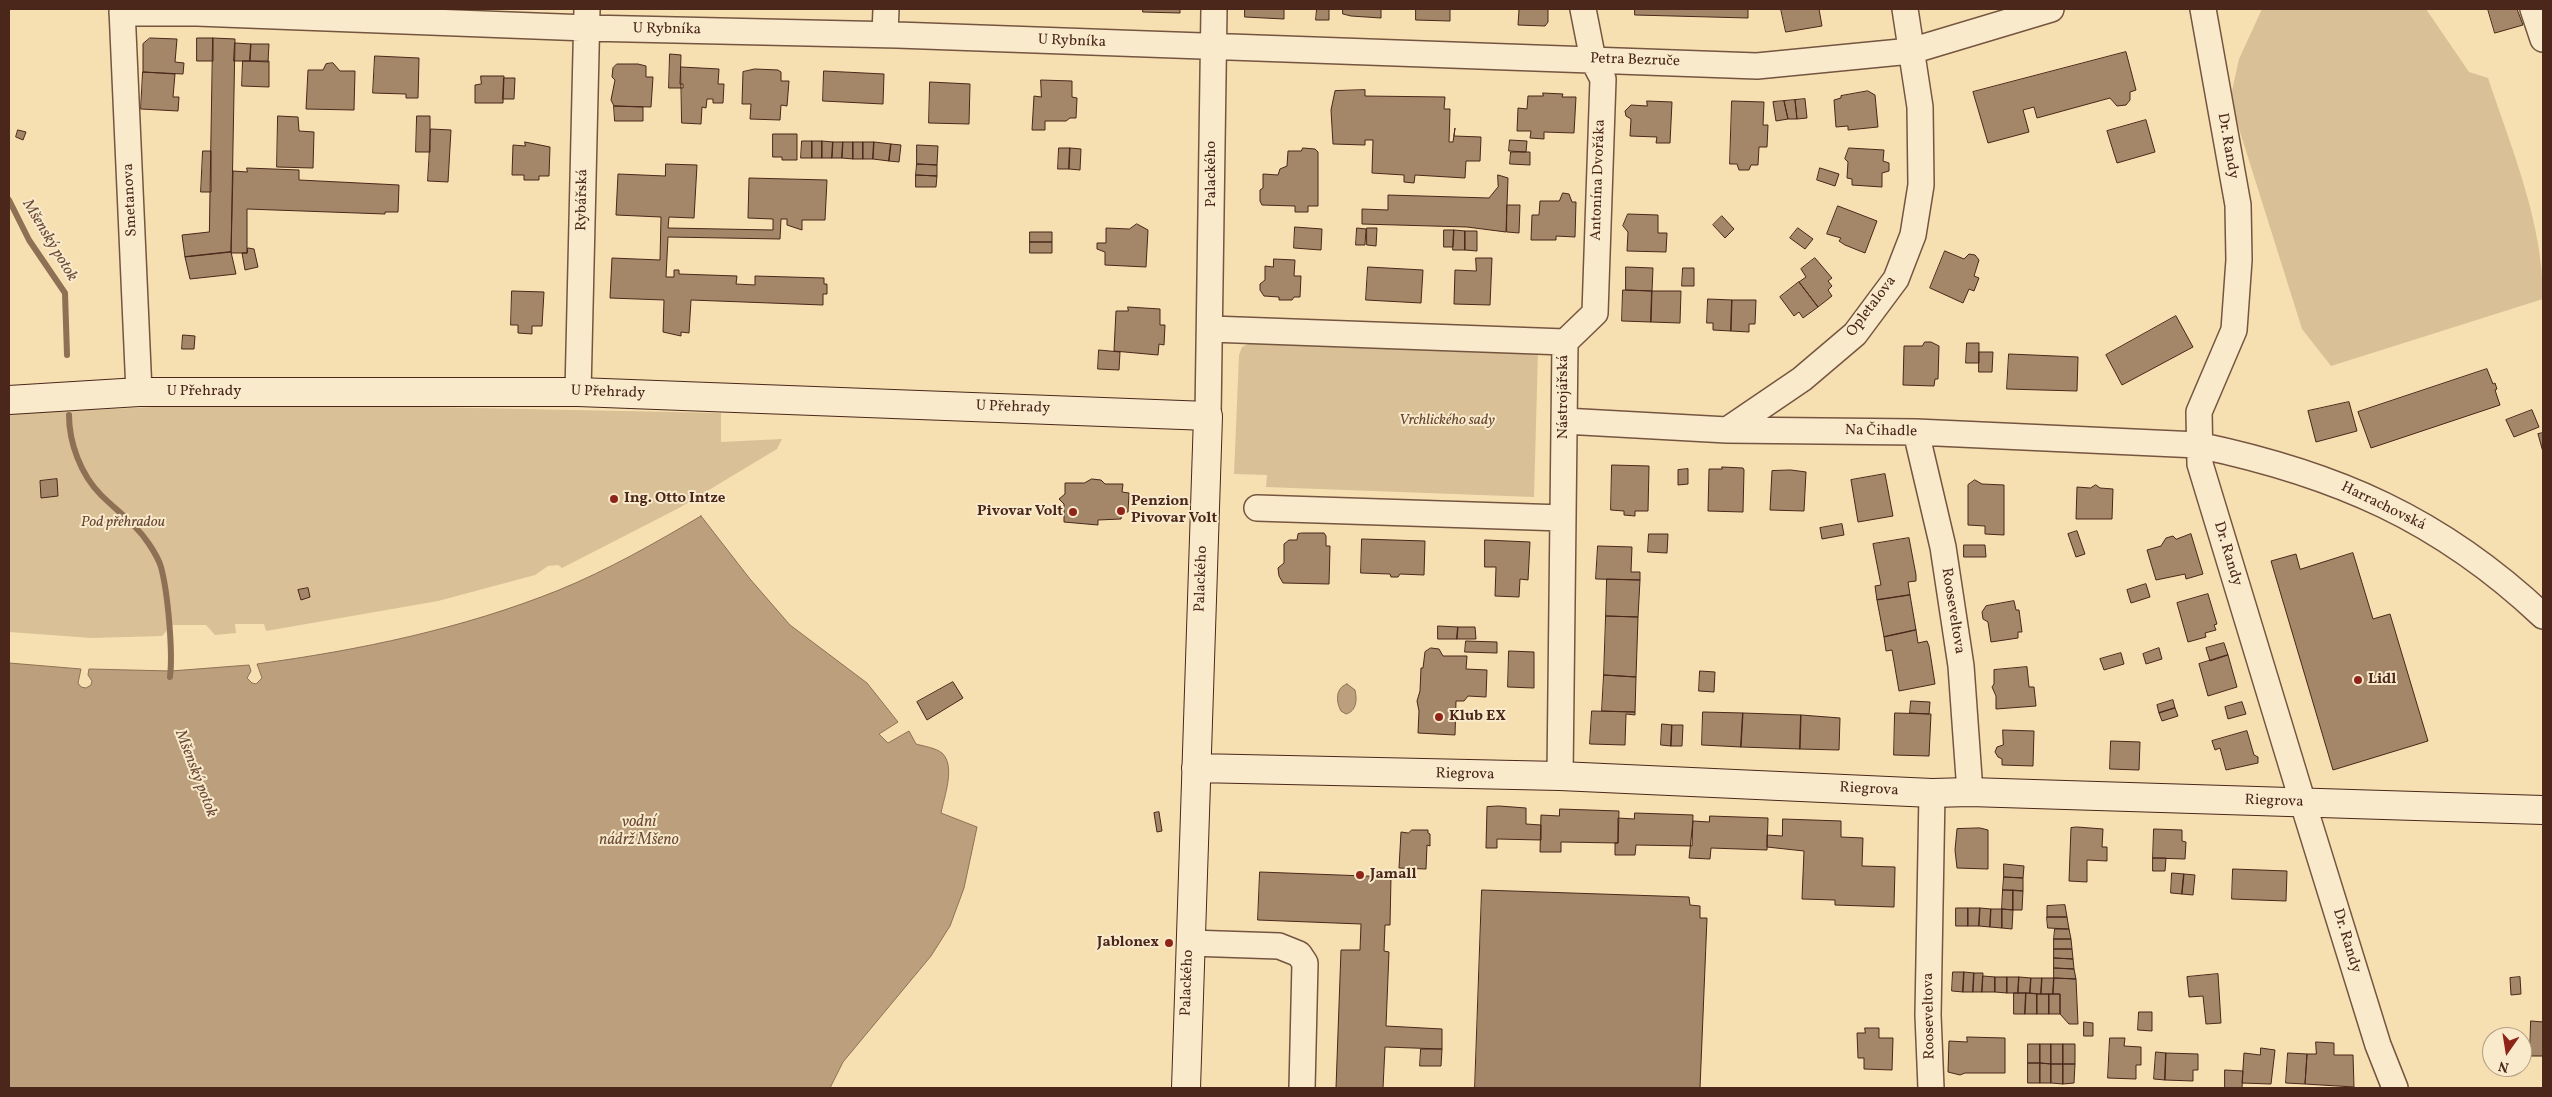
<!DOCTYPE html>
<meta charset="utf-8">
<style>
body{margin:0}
#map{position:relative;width:2552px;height:1097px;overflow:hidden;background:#f6dfb0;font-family:Vollkorn,serif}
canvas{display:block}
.frame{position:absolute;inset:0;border:10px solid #4a271a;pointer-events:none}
.north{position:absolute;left:2482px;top:1027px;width:50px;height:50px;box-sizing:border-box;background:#f9eacc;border:1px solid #b39c85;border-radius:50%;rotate:193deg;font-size:14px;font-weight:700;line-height:20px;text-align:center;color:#4a271a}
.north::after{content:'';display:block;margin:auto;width:18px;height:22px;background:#8f2418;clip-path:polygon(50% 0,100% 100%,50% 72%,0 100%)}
</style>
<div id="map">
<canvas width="2552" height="1097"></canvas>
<div class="frame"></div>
<div class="north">N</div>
</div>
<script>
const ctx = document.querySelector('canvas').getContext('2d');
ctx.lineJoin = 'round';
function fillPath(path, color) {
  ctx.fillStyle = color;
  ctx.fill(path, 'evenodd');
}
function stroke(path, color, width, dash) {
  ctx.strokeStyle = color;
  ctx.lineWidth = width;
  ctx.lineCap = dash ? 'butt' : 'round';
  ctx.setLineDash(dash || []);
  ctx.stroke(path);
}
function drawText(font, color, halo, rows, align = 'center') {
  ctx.font = font + ' Vollkorn,serif';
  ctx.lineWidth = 4;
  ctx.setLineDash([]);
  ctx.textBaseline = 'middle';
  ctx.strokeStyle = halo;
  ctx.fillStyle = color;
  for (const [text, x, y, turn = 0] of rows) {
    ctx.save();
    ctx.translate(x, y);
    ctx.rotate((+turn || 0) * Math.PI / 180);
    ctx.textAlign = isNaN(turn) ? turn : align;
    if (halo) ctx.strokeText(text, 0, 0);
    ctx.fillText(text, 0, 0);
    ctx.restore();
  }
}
const green = new Path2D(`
 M2262,9h164l43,63 19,6c24,72 55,144 55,221l-212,67 -29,-37 -72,-229 9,-41z
 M1250,343l288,8 -4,146 -268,-10 1,-12 -33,-1 5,-119 3,-8z
 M173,406h204l344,7v29l61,-3 -5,10 -98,59 -117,60 -4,-3 -10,1 -13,9 -97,26 -172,30 -2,-7h-29l1,9 -21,2 -9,-10h-34l-10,11 -70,2 -83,-6v-218z`);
const water = new Path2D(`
 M701,516l49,63 40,46 77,58 31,39 -19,12 9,9 21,-12 7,13c7,2 20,4 26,9 14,13 2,44 -1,60l36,14 -13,61 -14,38 -19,30 -88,106 -13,26h-821v-425l72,6 -3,14 3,4 5,1 5,-3 1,-4 -4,-6 1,-6 82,2 78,-6 2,6 -4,7 5,5 4,1 6,-6 -5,-14c103,-14 205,-35 302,-74 49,-20 96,-47 142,-74z
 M1347,684l8,6c2,9 2,21 -9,24l-5,-3c-5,-9 -6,-23 6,-27z`);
const stream = new Path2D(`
 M9,200l20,40 36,53 2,62
 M69,415c0,28 12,60 32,80 16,16 35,29 48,49 4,6 10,16 12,23 7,26 12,85 9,110`);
const building = new Path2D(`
 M1143,9h37v4l-37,-1z
 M1245,9h39v10l-39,-2z
 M1317,9h12v11h-13z
 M1343,9h38v9l-30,-2 -8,-2z
 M1416,9h34v12l-34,-1z
 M1509,9h39v13l-3,4 -27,-1 1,-15z
 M1635,9h113v9l-113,-3z
 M1781,9h38l3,17 -36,6z
 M2488,9h29l6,16 -28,8z
 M150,38l27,1 -2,23 9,1 -1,11 -40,-2v-28z
 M197,38h16v23h-16z
 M213,38l22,1 -4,213 -46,5 -3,-22 27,-3z
 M235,43l16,1 -1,17h-16z
 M251,44h18l-1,18 -18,-1z
 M2126,52l10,38 -6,2v8l-4,5 -9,1 -7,-8 -73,20 -3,-11 -11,3 6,22 -41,11 -15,-51z
 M670,54l11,1 -1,29h3v4h-14z
 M375,56l44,2 -1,40h-12v-4l-33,-1z
 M243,61h26v26l-27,-1z
 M333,63l7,8h15l-1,39 -48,-1 2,-39h15l3,-6z
 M617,64h21l8,2v11h7l-2,30 -37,-1 -3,-6 4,-20 -3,-3 1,-9z
 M681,67l38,2 -1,15h6l-1,19h-10v-4h-6l-1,9 -4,-1 -1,17 -19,-1z
 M755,69l23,1 3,2v9h8l-2,25 -6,-1 -1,15 -30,-1 1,-15h-9l1,-32z
 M824,71l60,3 -1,30 -60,-3z
 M143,72l32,2 -2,23h6l-1,14 -37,-2z
 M481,76h23l-1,27h-28v-18l6,-1z
 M504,78h11l-1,21h-11z
 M1041,80l31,1v16l5,1 -1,20h-6l-4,3h-21v9h-13l2,-34 7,1z
 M930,82l40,2 -1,40 -40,-1z
 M1365,90v6l80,1 -1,12h6l-1,33h4l2,-14 -1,8 27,1 -1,24h-14l-1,17 -50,-3 -1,8 -10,-1v-7l-32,-2 1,-33h-8v5l-32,-1 -2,-34 4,-19z
 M1868,91l7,4 3,32 -30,3v-4l-12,1 -2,-27 7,-2v-2z
 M1543,93l20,1 -1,3h14l-2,36 -30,-1v7l-14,-1 1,-7h-14l1,-23 9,1 1,-13h15z
 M1805,99l2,19 -10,1 -2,-19z
 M1795,100l2,19h-9l-4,-18z
 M1647,101l25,1 -2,41h-14l1,-6 -27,-1 1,-17 -5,-3 -1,-5 6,-6 16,1z
 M1732,101l32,1 -1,23h5l-1,22h-8l-1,18h-7l-2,5h-10l-2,-6h-7z
 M1784,101l4,18 -12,2 -3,-19z
 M614,106l29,1v14h-28z
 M278,116l20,1 1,14 15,1 -1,36 -36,-1z
 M417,116h13v36h-14z
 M2146,120l9,32 -38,11 -10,-32z
 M431,129l20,1 -3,52 -20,-1z
 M18,130l8,2 -3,8 -7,-3z
 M773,134h24v26h-15v-3h-9z
 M1510,140l17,1 -1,11 -17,-1z
 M802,141h10v17h-11z
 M812,141h10v17h-10z
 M822,141l11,1 -1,16h-10z
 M525,142l25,5 -1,29h-10v4h-15v-5h-12l1,-30 12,1z
 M833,142h10l-1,16h-10z
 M843,142h10v17l-11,-1z
 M853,142h10v17h-10z
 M863,142h11l-1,17h-10z
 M874,142l17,2 -2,17 -16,-2z
 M891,144l10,1 -2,17 -10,-1z
 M917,145l21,1 -1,19 -20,-1z
 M1059,148h11l-1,21h-11z
 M1070,148l11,1 -1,21 -11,-1z
 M1303,148l12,1 3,3v54h-10v6h-13v-6l-33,-1 -2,-4v-11l3,-2v-14l15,1 2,-6 7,-3 1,-15h13z
 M1849,148l35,2 -1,11 6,2v8l-7,2v14l-30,-2v-6l-5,-1 1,-16 -3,-3z
 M203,151h8v41h-10z
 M1511,152h19v13l-20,-1z
 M666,164l31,1 -3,53 -25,-1 -1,11 105,2v-11l-25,-1 1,-40 78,2 -2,40h-23v10l-15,-5v-6h-6l-1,20 -112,-2 -2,40h8v-7h5v4l58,2 -1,8 19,1v-9l69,2v6h3v10h-4v11l-132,-5 -2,33 -8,-1v4l-18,-4 1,-32 -54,-2 2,-40 48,2 1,-43 -45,-2 2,-41 47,2z
 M917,164l20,1v11l-21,-1z
 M247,168l52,2v10l100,5 -1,27h-13v2l-138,-5v44h-16l2,-82 14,1z
 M1820,168l19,6 -4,12 -18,-6z
 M916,175l21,1 -1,11h-20z
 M1498,175l10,3 -2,54 -39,-5 -105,-3v-15l26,1v-15l101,3 9,-11z
 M1563,193l6,1 3,8h4l-1,35 -19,-1v4h-25l1,-25h7l1,-14h19z
 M1507,205h13l-1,28 -12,-1z
 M1838,206l39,15 -12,32 -20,-8 -6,-4 2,-3 -14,-4z
 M1628,214l30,1v18h9l-1,19 -39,-1 1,-19 -5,-6z
 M1722,216l12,13 -9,9 -12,-13z
 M1137,224l11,6 -2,37 -41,-2v-13l-8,-3v-6h9v-15l23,1z
 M1295,227l27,2 -1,21 -27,-2z
 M1357,228l9,1 -1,16h-9z
 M1367,228h10l-1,18 -9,-1z
 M1798,228l15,11 -8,10 -15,-11z
 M1444,230h10l-1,17h-9z
 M1454,230l11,1v19h-12z
 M1465,231h12v20l-12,-1z
 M1030,232h22v10h-22z
 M1030,242h22v11h-22z
 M248,248l6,1 4,18 -13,3 -3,-17h5z
 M1945,251l19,8 5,-5 6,1 4,5 -5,16 5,2 -5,13 -5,-2 -6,14 -33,-15z
 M231,252l5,22 -46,5 -5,-22z
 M1476,258h16l-2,47 -36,-1 1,-34 21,1z
 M1815,258l17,20 -4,3 4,5 -4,4 4,6 -14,11 -19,-25 7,-5 -5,-8z
 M1274,259l21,1 -1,16h7l-1,21h-6l-2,3h-13v-3l-15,-1 -4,-6v-6l5,-4v-14l8,1z
 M1368,267l55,3 -2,33 -55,-3z
 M1626,267l27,1 -1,23 -26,-1z
 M1683,268h11v18h-12z
 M1799,282l19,25 -15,11 -4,-6 -5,4 -14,-19z
 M1623,290l29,1 -1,31 -29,-1z
 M512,291l32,1 -2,34h-10v8l-14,-1v-8h-7z
 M1652,291h29l-1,32 -29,-1z
 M1708,299l24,1 -1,31 -18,-1v-7h-6z
 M1732,300h24l-1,24h-6v8l-18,-1z
 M1128,307l32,2v16h5l-1,20 -5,-1 -1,11 -44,-4 2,-40h12z
 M2176,316l17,31 -71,38 -16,-30z
 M183,335l12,1 -1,13h-12z
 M1925,342h6l8,4 -1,33h-3l-1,7 -31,-1 1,-39h18z
 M1967,343h12v20h-13z
 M1099,350l21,2 -1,18 -21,-1z
 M1979,352h14l-1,20h-13z
 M2009,354l69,3 -1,34 -70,-2z
 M2487,369l6,15 2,-1 2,6 -2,1 5,15 -129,43 -13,-36z
 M2349,402l8,29 -41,11 -8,-31z
 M2532,410l7,17 -25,10 -8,-17z
 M2543,433v19l-5,-18z
 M1612,465l37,1 -1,45h-13v5l-11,-1v-4l-13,-1z
 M1722,467l21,1 1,2 -1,42 -35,-1 1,-42h13z
 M1688,469v15l-10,1v-15z
 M1791,470l15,2 -2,39 -34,-1 2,-39z
 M1885,474l8,42 -35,6 -7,-42z
 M57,479l1,17 -17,2 -1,-17z
 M1092,479l9,1 4,4h18l-1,8 7,1 -1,19h-6l-1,7 -23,1v5l-34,-3v-18l-5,-5 6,-5v-11h19z
 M1975,480l7,4 22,1v50l-19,-1v-8l-17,-1v-40z
 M2096,485l4,3 13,1 -1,30h-36l1,-32 13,1z
 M1842,524l2,11 -22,4 -2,-11z
 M2077,531l8,23 -9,3 -8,-23z
 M1302,533h22l2,3v10h4l-1,38 -46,-1 -4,-7 -1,-8 6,-5v-19l5,-4h8l1,-6z
 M1649,534h19l-1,19 -19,-1z
 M2191,534l12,40 -17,5 -1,-5 -29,6 -9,-30 14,-4 5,-8 7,-2 3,3z
 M1909,538l7,37v6l-8,1 2,13 -33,5 -2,-14 6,-1 -8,-41z
 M1362,539l63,2 -1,34 -24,-1 -2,3h-7l-1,-3 -29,-1z
 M1485,540l45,2 -2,38 -8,-1 -1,18 -24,-1 1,-29h-11z
 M1964,545h21l1,12h-22z
 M1598,546l34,1 -1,25h9v8l-44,-1z
 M2353,553l20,66 17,-5 38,127 -95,29 -62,-209 25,-7 4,15z
 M1607,579l33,1 -2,37 -32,-1z
 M2146,584l4,13 -19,6 -4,-13z
 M308,588l2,9 -9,3 -3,-10z
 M2208,594l9,30 -3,1 2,5 -11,3 1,4 -18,5 -11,-39z
 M1910,595l6,35 -32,7 -7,-37z
 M2014,601l2,9h3l3,22h-4v6l-27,4 -3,-20 -5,-3 -1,-7 4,-6z
 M1606,616l32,1 -2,60 -32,-2z
 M1438,626l20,1 -1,12h-19z
 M1458,627h17l1,12h-19z
 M1916,630l2,13 9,-2 2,5 6,38 -36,7 -7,-41 -6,1 -2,-14z
 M1466,641l31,1v11l-32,-1z
 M2224,643l4,12 -18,6 -4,-13z
 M1431,648l8,1 4,7h24l-1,13 21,1 -1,27 -18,-1 -4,5h-8l-1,34 -37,-2 1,-22 -2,-10 3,-10 1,-23h2l2,-16z
 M2159,648l3,11 -16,5 -3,-10z
 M1509,651l25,1v36l-26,-1z
 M2121,653l3,11 -20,6 -4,-11z
 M2228,655l9,32 -29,9 -9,-32z
 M2027,667l2,20h5l2,19 -40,3v-13l-4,-9 2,-3v-14z
 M1700,671l15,1 -1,20 -15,-1z
 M1604,675l32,2 -1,35 -33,-1z
 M953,682l10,16 -36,22 -10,-18z
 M2173,700l2,8 -16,5 -2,-8z
 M1911,701l19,1 -1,12 -19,-1z
 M2242,702l4,12 -18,5 -3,-12z
 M2175,708l3,8 -16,5 -3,-8z
 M1592,711l43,1v3l-9,-1 -1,31 -35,-1z
 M1703,712l40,1 -2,34 -39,-2z
 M1743,713l58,2 -1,34 -59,-2z
 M1895,713l36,1 -2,42 -35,-1z
 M1801,715l39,3 -1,32 -39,-1z
 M1662,724l10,1 -1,21 -10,-1z
 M1672,725h11l-1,21h-11z
 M2003,730l31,1 -1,35 -31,-1v-6l-4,-2 -3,-5 2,-5 6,-2z
 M2247,731l7,24 4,2v6l-32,7 -6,-22 -5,2 -3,-9z
 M2111,741l29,1 -1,28 -29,-1z
 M1499,806l27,2v16l15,1v15l-44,-1v9h-11l1,-41z
 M1560,809l59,2 -1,32 -57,-1v10h-21l1,-37 18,1z
 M1159,812l3,19 -5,1 -3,-19z
 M1635,813l58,2 -1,31 -56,-1 -1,10h-20v-12h3v-25l16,1z
 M1710,816l58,2 -1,32 -56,-2 -1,11 -21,-1 4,-37 16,1z
 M1783,819l58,2v16l22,1 -1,28 33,1 -1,40 -59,-2v-5l-33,-1 2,-48 -37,-4v-12l15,1z
 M2077,827l26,2 -1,18h5v14l-20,-1v22l-18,-1 2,-53z
 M1980,828l8,2v39l-31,-1 -2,-18 2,-21z
 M2154,829l28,1v11l4,1 -1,17 -32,-1z
 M1412,830h16v3l2,1v12l-3,-1 -1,24 -27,-1 2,-36 7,1z
 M2153,858h13l-1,13h-12z
 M2004,864l20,2 -1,12 -19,-1z
 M2233,869l54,2 -1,30 -54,-2z
 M1260,872l131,5 -1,48h-5l-1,26 5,1 -3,74 56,3v20l-57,-2 -2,41h-47l5,-138h19l1,-26 -103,-4z
 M2172,873l12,1 -2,20 -11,-1z
 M2184,874l11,1 -2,20 -11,-1z
 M2004,877l19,1v13l-20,-1z
 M1482,890l207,7 1,8 10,1v12h7l-7,170h-225z
 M2003,890h10v20l-11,-1z
 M2013,890l10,1 -1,19h-9z
 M2065,905l2,12h-20v-11z
 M1956,908h12v18h-12z
 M1968,908h12l-1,18h-11z
 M1980,908l11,1 -1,18 -11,-1z
 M1991,909h11v19l-12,-1z
 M2002,909l11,1 -1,19 -10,-1z
 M2047,917h20l2,12 -21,-1z
 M2055,929h14l2,10h-17z
 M2054,939h17l1,10h-18z
 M2054,949h18l1,10 -19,-1z
 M2054,958l19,1 1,10 -20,-1z
 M2054,968l20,1 2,10 -22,-1z
 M1953,972h11l-1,20 -11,-1z
 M1964,972l10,1 -1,19h-10z
 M1974,973h9l-1,19h-9z
 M2218,974l3,49 -15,1 -3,-28 -14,1 -2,-20z
 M1983,976l12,1v15h-13z
 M1995,977h12v16l-12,-1z
 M2007,977h12l-1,16h-11z
 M2019,977l12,1 -1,15h-12z
 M2520,977l1,17 -10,1 -1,-17z
 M2031,978h11l-1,16 -11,-1z
 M2042,978h12l-1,16h-12z
 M2054,978l22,1 2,45h-9l-9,-10v-20h-7z
 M2014,993h12l-1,21h-11z
 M2026,993l11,1v20h-12z
 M2037,994h12v20h-12z
 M2049,994h11v20h-11z
 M2139,1012h13v19l-14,-1z
 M2531,1021l12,1v34h-13z
 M2084,1022l9,1v13h-9z
 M1865,1028h14v10h14l-1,32 -28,-1v-11h-6l-1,-25h8z
 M1967,1037l38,1v35h-40l-5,2 -12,-3 1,-31 18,1z
 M2110,1038h15l-1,8 17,1v18h-5v14l-28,-1z
 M2316,1042l18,1v12h19l1,32 -49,-3 2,-30h9z
 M2028,1044h12v19h-12z
 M2040,1044h11v20l-11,-1z
 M2051,1044h12v20h-12z
 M2063,1044h12v20h-12z
 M2261,1048l14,2 -4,34 -29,-1 2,-30 16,2z
 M1421,1049h21l-1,17h-21z
 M2156,1052l10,1 -1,27 -11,-1z
 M2166,1053l32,1v16h-5v11l-28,-1z
 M2288,1053l19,1 -2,30 -19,-1z
 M2028,1063h12v20h-12z
 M2040,1063l11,1v19h-11z
 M2051,1064h12v20l-12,-1z
 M2063,1064h12l-1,19 -11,1z
 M2225,1070l18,1 -1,17h-17z`);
const street = new Path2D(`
 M122,9l17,383
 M2203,9l35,196 1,55 -5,70 -35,82 1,52 103,339 75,242 17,43
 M2533,9l10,30
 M122,13h75l390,15 310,7 860,31 154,-15 140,-42
 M885,34l1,-25
 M1211,329l354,13
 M1565,342l30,-29 8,-234 -10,-19 -10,-51
 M578,392l9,-383
 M1208,416l6,-407
 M1564,421l163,9 189,2 282,13c138,29 242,74 345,171
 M1727,430l75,-51 53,-45 41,-55 17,-44 8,-50 -1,-78 -15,-98
 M1916,432l27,115 18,119 9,126
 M1257,508l306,10
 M1560,776l5,-434
 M1190,943l89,3 20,8 6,9 -3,125
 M1931,1088l-3,-73 4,-222`);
const secondary = new Path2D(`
 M9,400l130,-8h439l630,24 -22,672
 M1196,768l364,8 372,17 38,-1 573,18`);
const markers = [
 [614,499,5,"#8f2418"],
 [1121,511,5,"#8f2418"],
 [1073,512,5,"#8f2418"],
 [2358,680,5,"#8f2418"],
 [1439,717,5,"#8f2418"],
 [1360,875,5,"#8f2418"],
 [1169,943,5,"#8f2418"]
];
const streetNames = [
 ["U Rybníka",667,30,1],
 ["U Rybníka",1072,42,2],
 ["Petra Bezruče",1635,61,2],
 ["Dr. Randy",2227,146,80],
 ["Palackého",1212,174,-90],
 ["Antonína Dvořáka",1599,180,-88],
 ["Smetanova",131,200,-93],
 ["Rybářská",583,200,-89],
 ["Opletalova",1872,307,-53],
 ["U Přehrady",204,392],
 ["U Přehrady",608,393,2],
 ["Nástrojářská",1564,397,-90],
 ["U Přehrady",1013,408,2],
 ["Na Čihadle",1881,432,1],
 ["Harrachovská",2383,507,26],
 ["Dr. Randy",2227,554,73],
 ["Palackého",1202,579,-88],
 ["Rooseveltova",1952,611,81],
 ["Riegrova",1465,775,1],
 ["Riegrova",1869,790,3],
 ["Riegrova",2274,802,2],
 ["Dr. Randy",2346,941,73],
 ["Palackého",1188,983,-88],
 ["Rooseveltova",1930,1016,-91]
];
const parkNames = [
 ["Vrchlického sady",1447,421],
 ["Pod přehradou",123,523]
];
const poiNames = [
 ["Ing. Otto Intze",624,499],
 ["Penzion",1131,502],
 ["Pivovar Volt",1131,519],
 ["Pivovar Volt",1063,512,"right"],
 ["Lidl",2368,680],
 ["Klub EX",1449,717],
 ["Jamall",1370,875],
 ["Jablonex",1159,943,"right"]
];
const waterNames = [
 ["Mšenský potok",49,241,59],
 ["Mšenský potok",195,774,69],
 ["vodní",639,823],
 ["nádrž Mšeno",639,841]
];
fillPath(green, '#d9c096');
fillPath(water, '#bca07d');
stroke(water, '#8e7055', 1);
stroke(stream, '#8e7055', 6);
fillPath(building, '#a38768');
stroke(building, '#4a271a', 1);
stroke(street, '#755540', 28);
stroke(secondary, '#4a271a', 30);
stroke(street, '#f9eacc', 25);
stroke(secondary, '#f9eacc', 28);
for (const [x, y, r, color] of markers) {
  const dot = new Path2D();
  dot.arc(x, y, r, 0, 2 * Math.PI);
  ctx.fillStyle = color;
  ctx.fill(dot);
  stroke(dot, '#f9eacc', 2);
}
drawText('15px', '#4a271a', '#f9eacc', streetNames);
drawText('italic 15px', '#674633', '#f9eacc', parkNames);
drawText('bold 15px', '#4a271a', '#f9eacc', poiNames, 'left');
drawText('italic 16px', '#6c4b38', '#f9eacc', waterNames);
</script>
